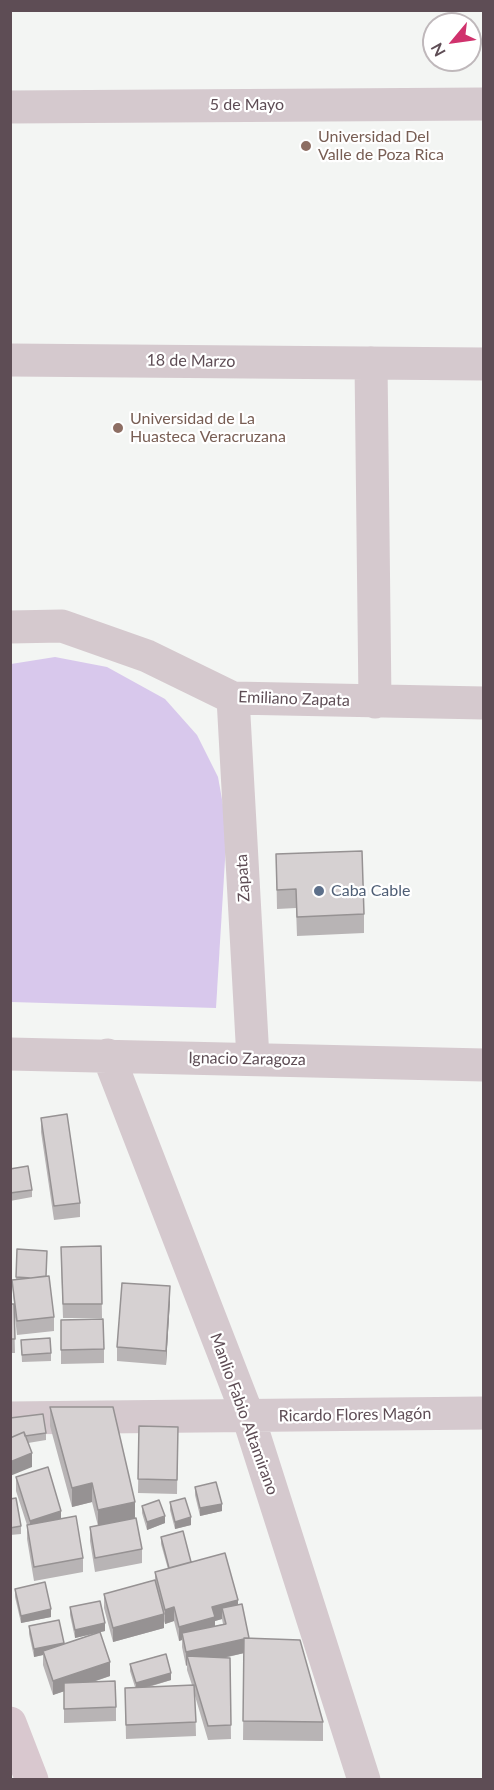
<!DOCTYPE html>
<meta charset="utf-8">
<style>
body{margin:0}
#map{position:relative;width:494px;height:1790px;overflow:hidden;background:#f3f5f3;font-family:Lato,sans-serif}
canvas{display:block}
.frame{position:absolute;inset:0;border:12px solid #5e4d55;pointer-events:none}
.north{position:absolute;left:422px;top:12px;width:60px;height:60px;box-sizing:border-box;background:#fff;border:2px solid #bfb8bb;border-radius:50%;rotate:241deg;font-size:16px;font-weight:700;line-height:24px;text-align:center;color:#5e4d55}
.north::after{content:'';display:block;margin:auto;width:21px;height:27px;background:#d0326d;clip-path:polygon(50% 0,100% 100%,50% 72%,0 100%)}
</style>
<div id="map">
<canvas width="494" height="1790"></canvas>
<div class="frame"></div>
<div class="north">N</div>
</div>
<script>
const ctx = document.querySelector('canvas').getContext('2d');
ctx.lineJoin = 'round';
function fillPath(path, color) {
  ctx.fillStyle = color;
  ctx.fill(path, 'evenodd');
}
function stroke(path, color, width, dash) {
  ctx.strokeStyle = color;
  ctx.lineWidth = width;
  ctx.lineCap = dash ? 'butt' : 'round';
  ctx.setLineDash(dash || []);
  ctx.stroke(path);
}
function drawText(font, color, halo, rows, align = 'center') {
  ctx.font = font + ' Lato,sans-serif';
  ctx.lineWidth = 4.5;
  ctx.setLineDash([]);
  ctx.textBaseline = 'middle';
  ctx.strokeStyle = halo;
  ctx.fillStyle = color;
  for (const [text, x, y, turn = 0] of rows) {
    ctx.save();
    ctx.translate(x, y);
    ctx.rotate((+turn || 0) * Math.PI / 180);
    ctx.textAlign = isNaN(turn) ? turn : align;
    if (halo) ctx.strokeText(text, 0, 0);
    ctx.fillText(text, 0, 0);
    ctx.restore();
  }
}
const green = new Path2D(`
 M55,657l52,10 58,32 32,36 21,42 9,50 -11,181 -205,-6v-338z`);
const street = new Path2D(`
 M10,107l474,-3
 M10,360l474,4
 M371,363l4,339
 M10,627l52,-1 85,30 86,42 251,5
 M233,698l20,361
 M10,1054l474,11
 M108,1055l140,361 116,364
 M10,1418l474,-5`);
const secondary = new Path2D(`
 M10,1723l22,57`);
const wall = new Path2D(`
 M276,854l88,60v19l-67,3 -1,-28 -19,1z
 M41,1118l39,85v14l-26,3 -13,-88z
 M10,1169l22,21v7l-22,4z
 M101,1246l1,72h-39l-2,-57z
 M17,1249l29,27 8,41v14l-37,4 -3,-27 1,45h-5v-49h4l-2,-24h4z
 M170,1300l-4,65 -49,-4v-14z
 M61,1320l43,29v14l-43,1z
 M21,1340l30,13v8l-29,1z
 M50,1407l85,111 7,31v14l-47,9 -5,-31v-14l8,-1 -6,-24 -20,5 -22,-81z
 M10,1418l36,15v7l-18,3 4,24z
 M139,1426l39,1 -1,67 -39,-1z
 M16,1477l45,42 22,39v14l-49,9 -7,-42v-14l-11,-34z
 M195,1487l27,24 -22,5 -5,-21z
 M10,1499l11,27v8l-11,1z
 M170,1502l21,23 -16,4 -5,-19z
 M142,1506l23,17 -18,7 -5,-17z
 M161,1537l30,25 47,43 11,33 74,84v19l-80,-1 1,-87 -20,5h6l1,81 -23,1 -13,-44 1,40 -70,3 -1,-51 10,-1 -5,-16v-7l41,16 -22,7 43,-2 -5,-15v-5l-1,1 -4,-19v-7l-3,1 -5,-20 -9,3 -1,-3v7l-51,14 -9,-34v-14l51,-14v-8l13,-3 -7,-25zM222,1619l1,5 -8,2v-5z
 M15,1589l36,28 -30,6 -6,-26z
 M70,1607l35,24 -30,7 -5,-23z
 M29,1626l35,18 46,32 -17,6 23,25v14l-52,2v-32l-11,4 -10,-30v-10l-9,2 -5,-23z`);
const shadedWall = new Path2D(`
 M170,1286v14l-4,65v-14z
 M32,1453v14l-22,9v-14z
 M92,1483v19l-20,5v-19z
 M135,1502v19l-37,8v-19z
 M222,1504v7l-22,5v-8z
 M61,1511v14l-31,10v-14z
 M165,1516v7l-18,7v-8z
 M191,1517v8l-16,4v-7z
 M238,1600v14l-16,-6v11l-7,2v10l-33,2v7l-3,1v-14l33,-20z
 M174,1607v14l-9,3v-14z
 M51,1609v8l-30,6v-7z
 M164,1614v14l-51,14v-14z
 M105,1623v8l-30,7v-8z
 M249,1638v14l-59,13 -3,-9v9l-1,1v-14z
 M64,1643v7l-21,1v4l-9,2v-8z
 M110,1662v14l-57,19v-14z
 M171,1673v7l-35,10v-7z`);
const building = new Path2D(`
 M362,851l2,63 -67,3 -1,-28 -19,1 -1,-36z
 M67,1114l13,89 -26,3 -13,-88z
 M28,1166l4,24 -22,3v-24z
 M101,1246l1,58h-39l-2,-57z
 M17,1249l30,2 -1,25 -15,2 -15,-1z
 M49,1276l5,41 -37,4 -5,-41z
 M122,1283l48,3 -4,65 -49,-4z
 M10,1304h4l1,35h-5z
 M103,1319l1,30 -43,1v-30z
 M50,1338l1,15 -29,2 -1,-15z
 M50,1407h63l22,95 -37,8 -6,-27 -20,5z
 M43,1414l3,19 -21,3 -1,-4 -14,6v-20z
 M139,1426l39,1 -1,53 -39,-1z
 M24,1432l8,21 -22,9v-24z
 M48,1467l13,44 -31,10 -14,-44z
 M216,1482l6,22 -22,4 -5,-21z
 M16,1498l5,28 -11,2v-29z
 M185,1498l6,19 -16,5 -5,-20z
 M159,1500l6,16 -18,6 -5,-16z
 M76,1516l7,42 -49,9 -7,-42z
 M136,1518l6,31 -47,9 -5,-31z
 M183,1531l8,31 -22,6 -8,-31z
 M225,1553l13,47 -26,7 3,10 -36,10 -5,-20 -9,3 -10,-38z
 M155,1580l9,34 -51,14 -9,-34z
 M45,1582l6,27 -30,7 -6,-27z
 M100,1601l5,22 -30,7 -5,-23z
 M242,1604l7,34h-5v1l-58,13 -4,-19 44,-9 -4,-16z
 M59,1620l5,23 -30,6 -5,-23z
 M100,1632l10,30 -57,19 -10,-30z
 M244,1638l56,2 23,82 -80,-1z
 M166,1654l5,19 -35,10 -6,-19z
 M187,1656l43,2 1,67 -23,1z
 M115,1681l1,26 -52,2v-26z
 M194,1685l2,37 -70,3 -1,-37z`);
const markers = [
 [306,146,6,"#8d6e63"],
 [118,428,6,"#8d6e63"],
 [319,891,6,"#5c6f8a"]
];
const streetNames = [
 ["5 de Mayo",247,105],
 ["18 de Marzo",191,361,1],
 ["Emiliano Zapata",294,699,2],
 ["Zapata",243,878,-93],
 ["Ignacio Zaragoza",247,1059,1],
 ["Manlio Fabio Altamirano",244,1414,70],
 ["Ricardo Flores Magón",355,1415,-1]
];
const educationNames = [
 ["Universidad Del",318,137],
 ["Valle de Poza Rica",318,155],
 ["Universidad de La",130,419],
 ["Huasteca Veracruzana",130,437]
];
const serviceNames = [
 ["Caba Cable",331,891]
];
fillPath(green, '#d8c8ec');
stroke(street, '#d5c9ce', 33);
stroke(secondary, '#d9c8cf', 33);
fillPath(wall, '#b8b4b5');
fillPath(shadedWall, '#969293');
fillPath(building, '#d6d1d2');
stroke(building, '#969293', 1.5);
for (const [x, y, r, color] of markers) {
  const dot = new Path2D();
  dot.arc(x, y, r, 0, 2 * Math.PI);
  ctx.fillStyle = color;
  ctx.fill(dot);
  stroke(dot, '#fff', 2);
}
drawText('16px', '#5e4d55', '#fff', streetNames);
drawText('16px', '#785e54', '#fff', educationNames, 'left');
drawText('16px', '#4e5e75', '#fff', serviceNames, 'left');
</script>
